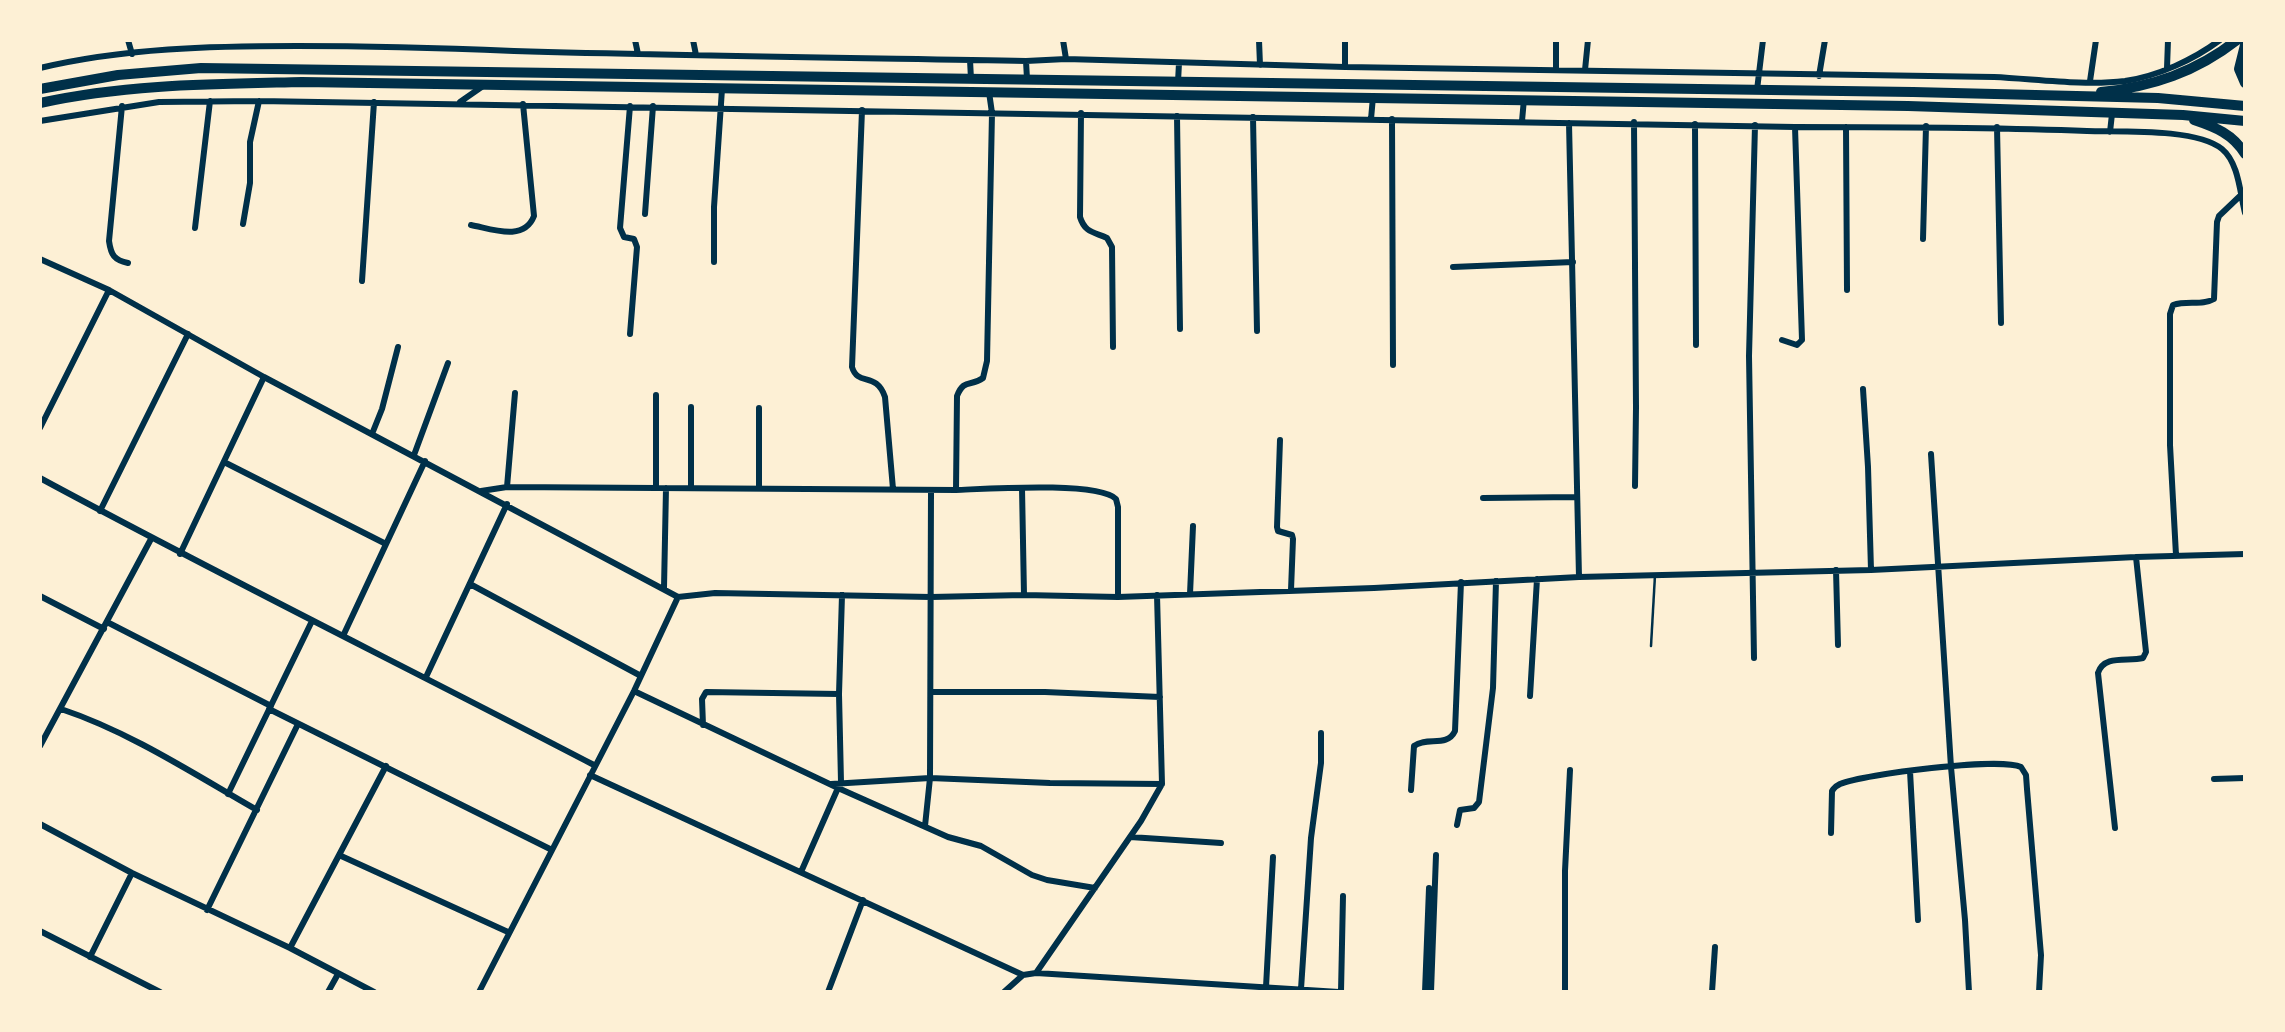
<!DOCTYPE html>
<style>
body{margin:0}
#map{position:relative;width:2285px;height:1032px;overflow:hidden;background:#fdf0d5;font-family:"Open Sans",sans-serif}
canvas{display:block}
.frame{position:absolute;inset:0;border:42px solid #fdf0d5;pointer-events:none}
</style>
<div id="map">
<canvas width="2285" height="1032"></canvas>
<div class="frame"></div>
</div>
<script>
const ctx = document.querySelector('canvas').getContext('2d');
ctx.lineJoin = 'round';
function stroke(path, color, width, dash) {
  ctx.strokeStyle = color;
  ctx.lineWidth = width;
  ctx.lineCap = dash ? 'butt' : 'round';
  ctx.setLineDash(dash || []);
  ctx.stroke(path);
}
const service = new Path2D(`
 M1651,646l4,-71`);
const minor = new Path2D(`
 M128,40l4,14
 M635,40l3,14
 M693,40l3,15
 M1063,40l3,19
 M1259,40l1,25
 M1345,40v27
 M970,60l1,19
 M1026,61l1,18
 M40,68c84,-20 172,-22 257,-22 73,0 145,2 217,5 171,5 342,7 512,10l40,-2 279,8 649,10c42,2 90,9 131,4 33,-5 68,-21 95,-41
 M2167,68l1,-28
 M1556,69v-29
 M1585,70l3,-30
 M1819,76l6,-36
 M2090,81l6,-41
 M1178,82l1,-19
 M1757,90l6,-50
 M460,102l23,-16
 M122,106l-13,135c2,14 5,19 19,22
 M862,110l-10,257c6,20 24,4 33,30l8,92
 M1081,113l-1,104c5,16 14,15 27,21l5,9 1,100
 M1177,116l3,213
 M1253,117l4,214
 M1371,119l2,-22
 M1392,119l1,246
 M40,121l119,-19 100,-1 1536,26c97,0 194,0 292,4 34,1 109,-3 135,18 17,14 18,45 23,64
 M1522,121l2,-22
 M1634,122l2,285 -1,79
 M1569,123l10,454
 M1695,124l1,221
 M1846,127l1,163
 M1997,127l4,196
 M2110,132l2,-18
 M645,214l8,-108
 M243,224l7,-41v-41l9,-41
 M471,225c21,4 53,17 63,-9l-11,-112
 M195,228l15,-127
 M1923,239l3,-113
 M40,259l69,31 155,87 414,220
 M714,262v-55l8,-118
 M1453,267l120,-5
 M362,281l12,-179
 M630,334l7,-87 -3,-8 -10,-2 -4,-9 10,-122
 M1782,340l15,5 5,-5 -7,-213
 M1863,389l5,78 3,103
 M656,395v92
 M691,407v81
 M759,408v80
 M40,428l69,-138
 M372,434l10,-25 16,-62
 M1280,440l-3,87 1,4 14,4 1,4 -2,51
 M1931,454l20,313 14,153 4,72
 M414,455l34,-92
 M224,462l162,82
 M40,478c183,99 370,191 554,287
 M507,487l8,-94
 M1022,488l2,107
 M956,490l1,-94c7,-18 14,-9 26,-18l4,-17 5,-248 -3,-21
 M481,491l26,-4 449,3c29,-1 142,-9 160,9l2,8v90
 M1483,498l94,-1
 M100,511l88,-177
 M180,554l84,-177
 M2176,555l-6,-110v-131l3,-9c14,-5 29,1 41,-6l3,-77 2,-6 22,-21
 M1836,570l2,75
 M470,584l171,92
 M664,588l2,-100
 M1190,594l3,-68
 M40,596l64,33
 M107,622l164,84
 M343,636l82,-175
 M1754,658l-5,-302 6,-231
 M426,677l81,-173
 M634,691l204,97 110,49 33,9 51,29 15,5 48,8
 M931,692h114l115,5
 M1530,696l7,-117
 M61,709c69,23 133,65 196,101
 M269,709l283,141
 M703,725l-1,-26 4,-7 133,2
 M40,746l111,-207
 M1910,771l8,149
 M590,775l433,200 13,-2 303,19
 M2214,779l31,-1
 M841,782l-2,-88 3,-99
 M831,784l99,-6 120,5 112,1
 M1411,790l3,-44c13,-10 33,2 41,-15l6,-149
 M228,794l84,-173
 M40,824l92,49 158,75 84,44
 M1457,825l3,-15 14,-2 5,-6 14,-114 3,-107
 M925,826l5,-48 1,-288
 M2115,828l-17,-155c6,-19 30,-11 45,-15l3,-6 -10,-95
 M1831,833l1,-42c3,-4 2,-4 8,-7 24,-10 160,-27 181,-17l5,8 1,14 14,166 -2,37
 M1130,837l91,6
 M339,855l169,77
 M801,872l37,-84
 M207,910l91,-186
 M40,931l120,61
 M290,948l96,-182
 M90,957l42,-84
 M1036,973l105,-152 21,-37 -5,-189
 M1266,987l7,-130
 M1301,989l10,-151 10,-75v-30
 M328,992l10,-18
 M479,992l155,-301 44,-94 37,-4 216,4 93,-2 94,2 256,-9 205,-11 292,-7 265,-13 109,-3
 M828,992l35,-92
 M1004,992l19,-17
 M1341,992l2,-96
 M1425,992l4,-104
 M1431,992l5,-137
 M1565,992v-121l5,-101
 M1712,992l3,-45`);
const trunk = new Path2D(`
 M2245,45l-6,24 6,14
 M40,89l78,-14 83,-7 1712,24 245,6 87,8
 M2101,92c51,-5 95,-20 136,-52
 M40,103c86,-19 175,-19 262,-21l1606,24 275,9 62,6
 M2194,120c21,7 39,14 51,34`);
stroke(service, '#003049', 2.5);
stroke(minor, '#003049', 6);
stroke(trunk, '#003049', 10);
</script>
